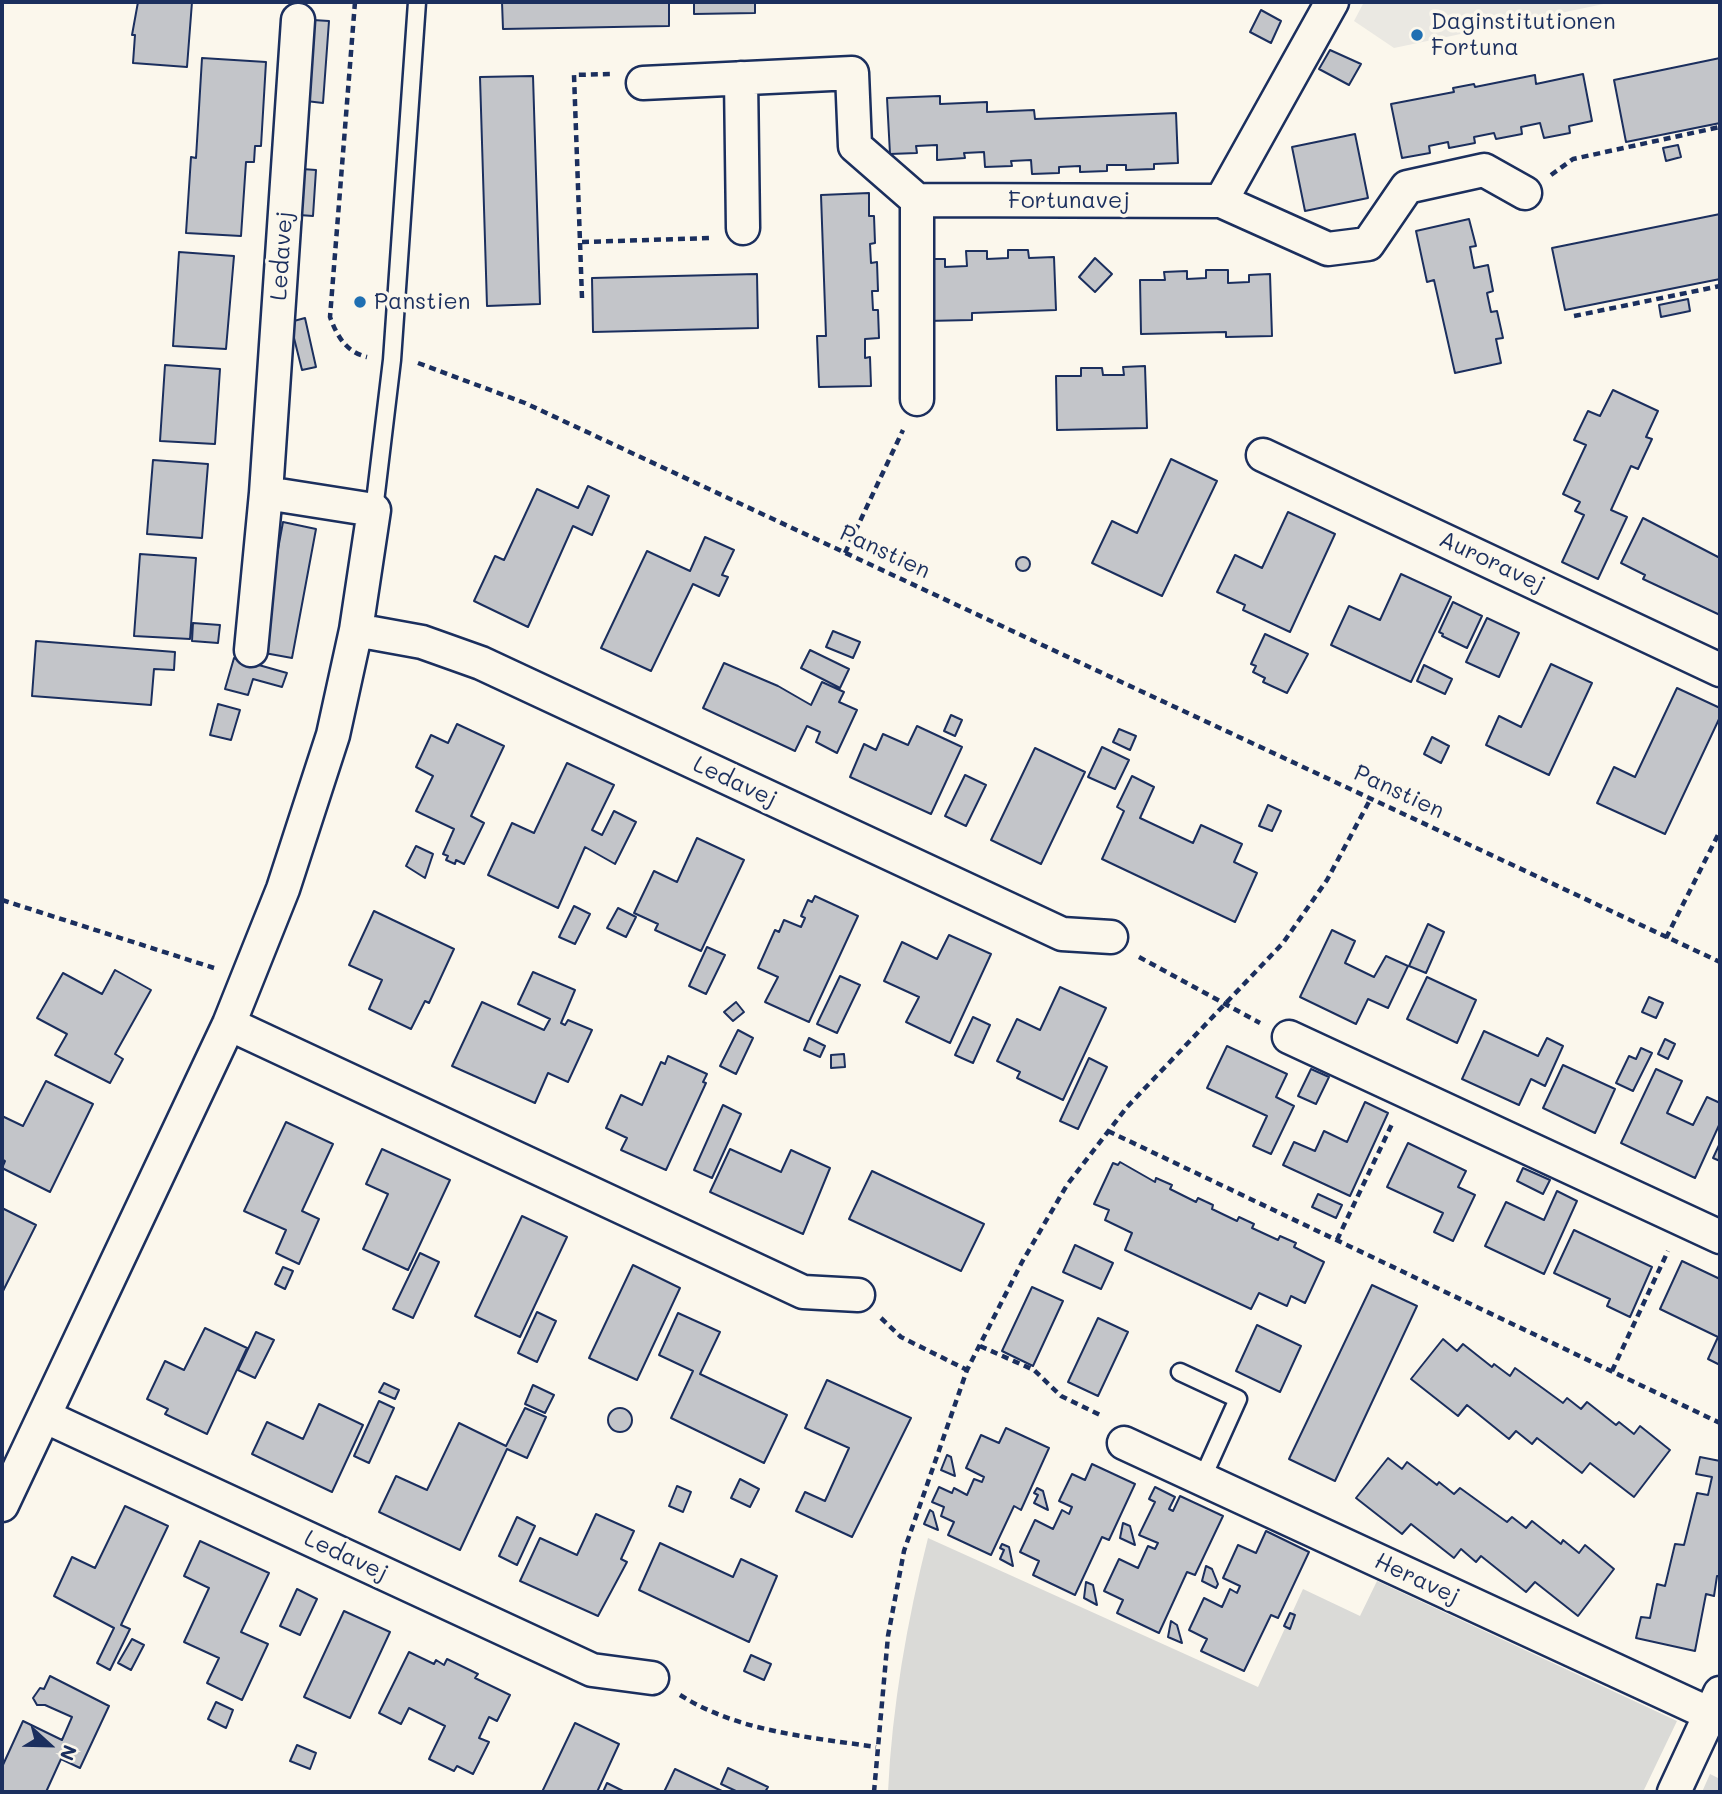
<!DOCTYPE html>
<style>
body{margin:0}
#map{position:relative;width:1722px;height:1794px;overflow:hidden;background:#fbf7ec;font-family:Mali,sans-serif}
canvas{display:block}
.frame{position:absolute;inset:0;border:4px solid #1b2f5e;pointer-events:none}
.north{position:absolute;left:14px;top:1710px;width:70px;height:70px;-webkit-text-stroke:5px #fbf7ec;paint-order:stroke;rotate:112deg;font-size:19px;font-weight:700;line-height:28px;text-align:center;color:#1b2f5e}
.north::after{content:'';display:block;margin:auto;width:24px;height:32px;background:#1b2f5e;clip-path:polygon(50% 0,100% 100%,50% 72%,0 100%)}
</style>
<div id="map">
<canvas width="1722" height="1794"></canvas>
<div class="frame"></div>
<div class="north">N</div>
</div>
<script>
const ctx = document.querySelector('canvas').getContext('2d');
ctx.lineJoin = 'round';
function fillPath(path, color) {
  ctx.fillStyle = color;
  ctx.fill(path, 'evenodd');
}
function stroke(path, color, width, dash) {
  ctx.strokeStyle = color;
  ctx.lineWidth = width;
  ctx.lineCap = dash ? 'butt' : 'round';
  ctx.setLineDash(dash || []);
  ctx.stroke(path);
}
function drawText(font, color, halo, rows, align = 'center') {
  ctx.font = font + ' Mali,sans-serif';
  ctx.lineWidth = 7;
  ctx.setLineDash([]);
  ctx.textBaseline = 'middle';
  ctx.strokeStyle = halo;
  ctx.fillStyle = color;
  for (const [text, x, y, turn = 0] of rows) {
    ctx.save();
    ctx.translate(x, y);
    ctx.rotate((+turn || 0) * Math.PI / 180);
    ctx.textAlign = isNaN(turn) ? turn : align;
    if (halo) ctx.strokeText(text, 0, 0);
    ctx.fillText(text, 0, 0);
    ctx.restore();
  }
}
const built = new Path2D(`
 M1364,2h249l-219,46 -40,-27z`);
const green = new Path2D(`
 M928,1538l330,149 45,-98 57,27 17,-35 300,140 -34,71h-755c4,-85 19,-171 40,-254z
 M1710,1774l10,5v13h-18z`);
const building = new Path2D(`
 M138,2h54l-5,65 -54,-4 2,-28h-3z
 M502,2h167v24l-166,3z
 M694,2h61v11l-61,1z
 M1261,10l20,11 -10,22 -21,-11z
 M313,20l16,1 -6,82 -17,-2z
 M1330,50l31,14 -12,21 -30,-16z
 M202,58l64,4 -5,84h-6l-1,16h-8l-5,74 -55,-3 5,-76 5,1z
 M1720,58v65l-94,19 -12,-62z
 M1583,74l9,47 -23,5 1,7 -26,5 -4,-15 -19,4 1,7 -26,5 -2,-6 -20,4 1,6 -26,5 -1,-6 -19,4 1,7 -28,5 -11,-54 63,-12 -1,-4 21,-4 1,3 60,-12 1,9z
 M533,76l7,228 -53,2 -7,-229z
 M940,96v8l47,-2v10l47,-2 1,9 141,-6 2,50 -24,1v5l-28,1v-5h-19v6l-27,1v-6l-21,1v6l-27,1 -1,-14 -20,1 1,5 -27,1 -1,-15 -20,1 1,5 -28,2v-15l-21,1 1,7 -27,1 -3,-56z
 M1355,134l13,64 -63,13 -13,-64z
 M1678,145l3,12 -15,4 -3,-13z
 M302,169l14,1 -3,46 -14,-1z
 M869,193v23h5l1,27 -5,1 1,19 6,-1 1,29h-6l1,19h5l1,28 -14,1v19l5,-1 1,29 -52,1 -2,-51h9l-5,-141z
 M1720,214v65l-155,31 -13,-62z
 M1469,219l7,27 -6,1 4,21 14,-3 5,26 -6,2 4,19 6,-1 6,27 -7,1 5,24 -46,10 -21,-93 -7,2 -11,-51z
 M1008,250h20l1,8 25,-1 2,53 -84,3v7l-46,1 -2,-62h21v8l22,-1 -1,-15h21v8l21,-1z
 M179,252l55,4 -8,93 -53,-3z
 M1095,258l17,16 -17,18 -16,-15z
 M1206,270h22v13l21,-1v-7l21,-1 2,62 -46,1v-5l-85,2 -1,-54h25l-1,-8 23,-1v8l19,-1z
 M757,274l1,54 -165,4 -1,-54z
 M1688,299l2,12 -29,6 -2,-12z
 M305,318l11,49 -14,3 -12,-48z
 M165,365l55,4 -5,75 -55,-3z
 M1145,366l2,62 -90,2 -1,-54h25v-8h21l1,7h21l-1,-8z
 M1613,390l45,21 -12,26 6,2 -14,30 -7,-3 -20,44 16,7 -29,62 -36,-17 22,-47 -9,-4 5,-9 -17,-8 23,-49 -12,-5 14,-29 12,5z
 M1171,459l46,22 -55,115 -70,-33 20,-42 25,12z
 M153,460l55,4 -6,74 -55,-4z
 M588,486l21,10 -17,39 -19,-9 -45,101 -54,-26 21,-45 9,4 33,-71 41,19z
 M1288,512l47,22 -45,98 -47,-22 2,-5 -28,-13 18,-37 27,13z
 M1643,518l77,40v57l-77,-36 2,-4 -24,-12z
 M283,522l33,7 -24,129 -33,-6z
 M705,537l29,13 -12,25 6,2 -9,19 -26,-12 -42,87 -50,-23 46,-97 43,20z
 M140,554l56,4 -6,81 -56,-3z
 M1016 564a7 7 0 1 1 14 0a7 7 0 1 1-14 0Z
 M1401,574l50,23 -40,85 -80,-37 18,-39 31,14z
 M1453,602l29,14 -15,32 -25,-12 1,-2 -4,-2z
 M1487,618l32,15 -20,44 -33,-15z
 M193,623l27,2 -2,18 -26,-2z
 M833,631l27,11 -7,16 -27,-11z
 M1265,634l43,20 -21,39 -24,-11 2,-4 -12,-6 3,-6 -5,-2z
 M36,641l139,11 -1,18 -20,-1 -3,36 -119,-9z
 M810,650l39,19 -9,19 -39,-20z
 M234,658l53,15 -5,14 -29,-8 -5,16 -23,-6z
 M724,663l54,23 33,19 11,-23 22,10 -5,10 18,8 -20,43 -21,-11 4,-10 -13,-6 -12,25 -92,-43z
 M1551,664l41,19 -43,92 -63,-30 13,-29 22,11z
 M1424,665l28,14 -7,15 -28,-13z
 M1677,688l43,20v9l-55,117 -68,-31 17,-36 21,10z
 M218,704l22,6 -9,30 -21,-5z
 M951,715l11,5 -7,16 -11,-5z
 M457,724l47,22 -33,70 13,7 -20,41 -8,-4 -1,4 -9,-4 2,-4 -5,-2 11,-25 -38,-18 17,-35 -17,-9 15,-32 17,8z
 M917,726l45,21 -31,67 -81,-37 14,-33 12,6 7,-16 25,11z
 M1119,729l17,7 -6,14 -17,-8z
 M1432,737l17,9 -8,17 -17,-9z
 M1102,747l27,13 -14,29 -27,-12z
 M1035,748l50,24 -44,92 -50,-24z
 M567,763l47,22 -22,45 10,5 12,-24 22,11 -21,42 -30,-17 -27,61 -70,-33 24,-52 22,10z
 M965,775l21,10 -20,41 -21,-10z
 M1132,776l22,11 -14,31 53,25 8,-18 41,19 -8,18 23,11 -22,49 -133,-63 22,-48 -7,-4z
 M1268,805l13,6 -9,20 -13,-5z
 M697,838l47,22 -43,91 -46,-21 3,-6 -24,-11 20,-42 23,11z
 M416,846l17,8 -8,24 -19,-12z
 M815,896l43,20 -49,106 -44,-20 13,-25 -20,-9 17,-38 4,2 5,-12 17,7 4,-9 -4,-2 7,-16 4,2z
 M574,906l16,8 -15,30 -16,-7z
 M618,908l18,9 -10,20 -19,-9z
 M374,911l80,38 -25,54 -4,-2 -14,28 -42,-20 13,-29 -33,-15z
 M1428,924l16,8 -18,41 -17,-7z
 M1332,930l23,11 -10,22 29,14 12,-21 22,10 -20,42 -20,-9 -12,25 -56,-27z
 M949,935l42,19 -41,89 -44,-21 13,-25 -35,-16 18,-39 35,17z
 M707,947l18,8 -19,39 -17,-8z
 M115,970l36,20 -36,64 8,5 -13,24 -55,-28 12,-21 -30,-16 26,-45 39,21z
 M533,972l42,18 -14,33 4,2 3,-5 24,10 -24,52 -20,-9 -13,30 -83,-37 30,-64 62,28 6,-11 -32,-15z
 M840,976l20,9 -23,48 -20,-9z
 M1427,977l49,23 -19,43 -50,-24z
 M1060,987l46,21 -43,92 -46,-22 3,-6 -23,-11 20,-42 23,11z
 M1649,997l14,6 -7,15 -14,-6z
 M736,1002l8,10 -11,9 -9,-9z
 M973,1017l17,8 -17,38 -18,-8z
 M738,1030l15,8 -17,36 -16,-8z
 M1484,1031l54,25 9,-18 16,8 -18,40 -14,-7 -12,26 -57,-26z
 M809,1038l16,8 -5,11 -16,-7z
 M1665,1039l10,5 -7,15 -10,-5z
 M1227,1046l60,28 -11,23 18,9 -23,48 -18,-8 14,-30 -60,-28z
 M1641,1048l11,5 -19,38 -17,-8 13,-27 7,3z
 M844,1054l1,13 -14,1v-13z
 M668,1056l39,18 -4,8 3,1 -40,87 -45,-20 6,-12 -21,-10 15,-33 21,10 19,-43 4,2z
 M1089,1058l18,9 -29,62 -18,-8z
 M1563,1065l52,24 -20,44 -52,-25z
 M1311,1069l18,8 -13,27 -18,-8z
 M1656,1069l26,12 -15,32 26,12 14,-28 13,6v20l-25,55 -74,-35z
 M46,1081l47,23 -43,88 -48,-24 3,-7 -3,-2v-43l21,10z
 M1365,1102l23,11 -38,83 -67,-31 11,-23 21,9 9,-20 23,11z
 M723,1105l18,9 -29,64 -18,-8z
 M286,1122l47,22 -31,67 17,8 -20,45 -23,-11 10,-23 -42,-19z
 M1408,1143l58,28 -8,16 17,8 -22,46 -19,-9 9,-19 -56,-26z
 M1720,1143v18l-7,-3z
 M382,1149l68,31 -42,90 -45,-21 25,-55 -22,-10z
 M730,1149l51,23 10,-22 39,18 -27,66 -93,-42z
 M1120,1162l35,20 1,-4 16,7 -2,4 26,13 2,-4 15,7 -1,4 25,12 2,-4 15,7 -2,4 26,12 2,-4 16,7 -2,4 30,15 -19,41 -14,-7 -4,10 -28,-13 -8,16 -126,-59 7,-17 -27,-13 4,-10 -15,-6 19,-41 5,2z
 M1523,1168l27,12 -7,14 -26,-13z
 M872,1171l112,53 -23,47 -112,-52z
 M1557,1191l20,10 -33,73 -59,-28 21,-44 38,18z
 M1318,1194l24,11 -6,13 -24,-11z
 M2,1208l34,17 -34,68z
 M522,1216l45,21 -47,100 -45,-21z
 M1574,1230l78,37 -22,50 -23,-11 3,-7 -56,-26z
 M1075,1245l38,18 -12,26 -38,-17z
 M420,1253l19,9 -26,56 -20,-9z
 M1682,1261l38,18v86l-12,-6 10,-22 -58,-28z
 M633,1265l47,23 -43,92 -48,-22z
 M283,1267l10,4 -8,18 -10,-5z
 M1372,1285l45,21 -82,175 -46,-22z
 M1032,1287l31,14 -30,65 -31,-15z
 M537,1312l19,9 -19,41 -19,-9z
 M678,1313l42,19 -20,42 87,41 -23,48 -93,-45 22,-47 -34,-16z
 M1098,1318l30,14 -30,64 -30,-14z
 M1257,1325l44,21 -21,46 -44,-21z
 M205,1328l42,20 -40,86 -42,-20 3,-5 -21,-10 18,-38 19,9z
 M256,1332l18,8 -19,38 -17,-8z
 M1443,1339l14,12 6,-7 29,23 2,-3 16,12 5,-8 48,35 4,-5 14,11 6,-7 29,23 3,-3 15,12 6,-8 30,24 -36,47 -44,-34 -8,10 -45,-35 -5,6 -16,-13 -7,8 -42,-34 -9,11 -47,-37z
 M827,1380l84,38 -59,119 -56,-26 9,-19 20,9 24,-53 -44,-20z
 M384,1383l15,7 -4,9 -16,-7z
 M533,1385l21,10 -9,18 -20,-9z
 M379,1401l15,7 -25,55 -15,-7z
 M319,1404l44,21 -31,67 -80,-38 15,-32 36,17z
 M525,1408l21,9 -19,41 -20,-9 -47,101 -81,-38 17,-36 31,14 32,-67 47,23z
 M608 1420a12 12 0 1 1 24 0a12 12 0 1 1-24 0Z
 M1006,1428l43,20 -28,62 -7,-4 -23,49 -43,-20 6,-13 -13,-6 3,-9 -12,-5 7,-15 13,6 2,-5 13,7 7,-16 8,3 2,-5 -18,-9 15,-33 18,8z
 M947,1455l4,2 4,19 -14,-6z
 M1700,1457l20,4v115h-3l-3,20 -8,-2 -11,57 -59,-13 5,-21 9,1 7,-34 8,2 10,-42 9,1 13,-52 11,2 4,-18 -16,-3z
 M1388,1458l14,11 5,-7 30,23 2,-3 15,12 6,-6 47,34 5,-5 14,11 6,-7 29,23 2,-4 16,13 6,-8 29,24 -36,47 -43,-34 -9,10 -45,-36 -5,6 -15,-13 -7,9 -43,-34 -9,10 -46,-36z
 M1092,1464l43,20 -26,56 -7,-3 -27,58 -42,-20 6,-14 -19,-9 15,-32 18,9 9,-19 7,4 3,-7 -13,-6 13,-27 13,6z
 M740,1479l19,10 -9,18 -19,-9z
 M677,1486l14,6 -8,20 -14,-6z
 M1155,1487l20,10 -6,12 4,2 7,-15 43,20 -28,59 -8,-3 -28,61 -42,-20 6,-13 -19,-9 15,-32 19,9 10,-22 7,3 3,-6 -19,-8 16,-33 -6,-3z
 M1037,1488l6,3 5,19 -14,-7 4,-8 -4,-2z
 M125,1506l43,20 -47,99 9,4 -20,41 -13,-7 17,-35 -60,-32 18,-39 23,11z
 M930,1510l3,2 5,18 -14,-6z
 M596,1514l38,17 -13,28 6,3 -29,54 -78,-35 20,-43 37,17z
 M517,1517l18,9 -18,39 -18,-9z
 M1123,1523l7,3 5,19 -15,-7z
 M1266,1531l43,21 -31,66 -7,-3 -27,56 -43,-20 6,-12 -18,-9 15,-32 18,9 8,-18 7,4 3,-7 -17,-8 15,-33 18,8z
 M200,1541l69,32 -28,59 27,12 -26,56 -35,-17 12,-25 -35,-16 25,-54 -25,-12z
 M660,1543l73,34 8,-18 36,17 -28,66 -110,-52z
 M1002,1544l7,3 4,19 -13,-7 4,-9 -4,-2z
 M1206,1566l6,3 6,15 -2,4 -14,-7z
 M1086,1582l7,3 4,20 -13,-7z
 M297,1589l20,10 -17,36 -20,-9z
 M344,1611l46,21 -40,86 -46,-21z
 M1290,1613l5,2 -5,14 -6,-3z
 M1171,1621l6,4 5,18 -14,-6z
 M132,1639l12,6 -13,25 -13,-7z
 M409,1652l25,12 2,-4 8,5 3,-6 31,15 -3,4 35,17 -13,26 -8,-4 -10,21 10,4 -16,32 -16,-8 -3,5 -25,-12 16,-33 -36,-18 -8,16 -22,-11z
 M751,1655l20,9 -7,16 -20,-9z
 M50,1676l59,30 -29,62 -19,-9 -15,33h-44v-25l21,-46 39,19 10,-23 -27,-12h-8l-4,-7 7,-10 4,1z
 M216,1702l17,8 -7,18 -18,-9z
 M575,1723l44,21 -22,48h-55z
 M297,1745l19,8 -6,16 -20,-8z
 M728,1768l40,19 -3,5h-27l-17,-8z
 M675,1769l49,23h-60z
 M607,1783l18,9h-22z`);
const path = new Path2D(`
 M355,2l-25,315c7,19 16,35 37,40
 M1551,175l22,-16 147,-32
 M582,242l129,-4
 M582,298l-8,-223 38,-1
 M1574,316l146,-30
 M418,363l107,40 1195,559
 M845,553l58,-123
 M2,900l212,68
 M1666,938l54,-107
 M1139,957l121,66
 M1108,1131l612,292
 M1337,1240l55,-116
 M881,1318l20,19 66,33
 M980,1346l54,24 27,26 41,20
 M1612,1371l56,-120
 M680,1695c59,37 129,42 196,52
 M874,1792l14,-156 16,-85 63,-181 55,-108 45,-77 60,-78 156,-164 44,-63 44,-82`);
const lane = new Path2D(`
 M374,510l18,-150 25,-358
 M1180,1372l58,27 -36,80`);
const street = new Path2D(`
 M741,78l2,150
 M643,83l209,-10 3,73 62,54
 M1221,201l111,-199
 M917,399v-199l304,1 107,48 40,-5 39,-57 77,-17 41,23
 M1263,455l457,215
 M356,630l66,12 59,21 581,271 49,3
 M251,650l15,-157 32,-473
 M229,1024l574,268 55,3
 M1289,1037l431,200
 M44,1416l548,254 60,8
 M1124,1443l586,271
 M2,1505l227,-481 54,-135 50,-154 23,-105 18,-120 -108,-17
 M1674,1792l46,-99`);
const markers = [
 [1417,35,7,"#1f6fb2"],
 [360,302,7,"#1f6fb2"]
];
const poiNames = [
 ["Daginstitutionen",1431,22],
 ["Fortuna",1431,48],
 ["Panstien",374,302]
];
const streetNames = [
 ["Fortunavej",1069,201],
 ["Ledavej",282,256,-86],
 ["Panstien",885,552,25],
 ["Auroravej",1492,562,25],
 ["Ledavej",735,782,25],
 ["Panstien",1399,792,25],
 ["Ledavej",346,1556,25],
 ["Heravej",1417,1579,25]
];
fillPath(built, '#eae8e2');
fillPath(green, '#dadad7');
fillPath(building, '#c3c5c9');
stroke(building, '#1b2f5e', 2);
stroke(lane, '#1b2f5e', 21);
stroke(street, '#1b2f5e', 37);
stroke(path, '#1b2f5e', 4.5, [7, 5]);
stroke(lane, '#fbf7ec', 16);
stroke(street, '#fbf7ec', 32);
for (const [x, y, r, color] of markers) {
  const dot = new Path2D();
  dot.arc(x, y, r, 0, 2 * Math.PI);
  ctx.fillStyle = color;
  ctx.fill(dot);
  stroke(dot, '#fbf7ec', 2.5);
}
drawText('23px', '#1b2f5e', '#fbf7ec', poiNames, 'left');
drawText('23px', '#1b2f5e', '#fbf7ec', streetNames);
</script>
